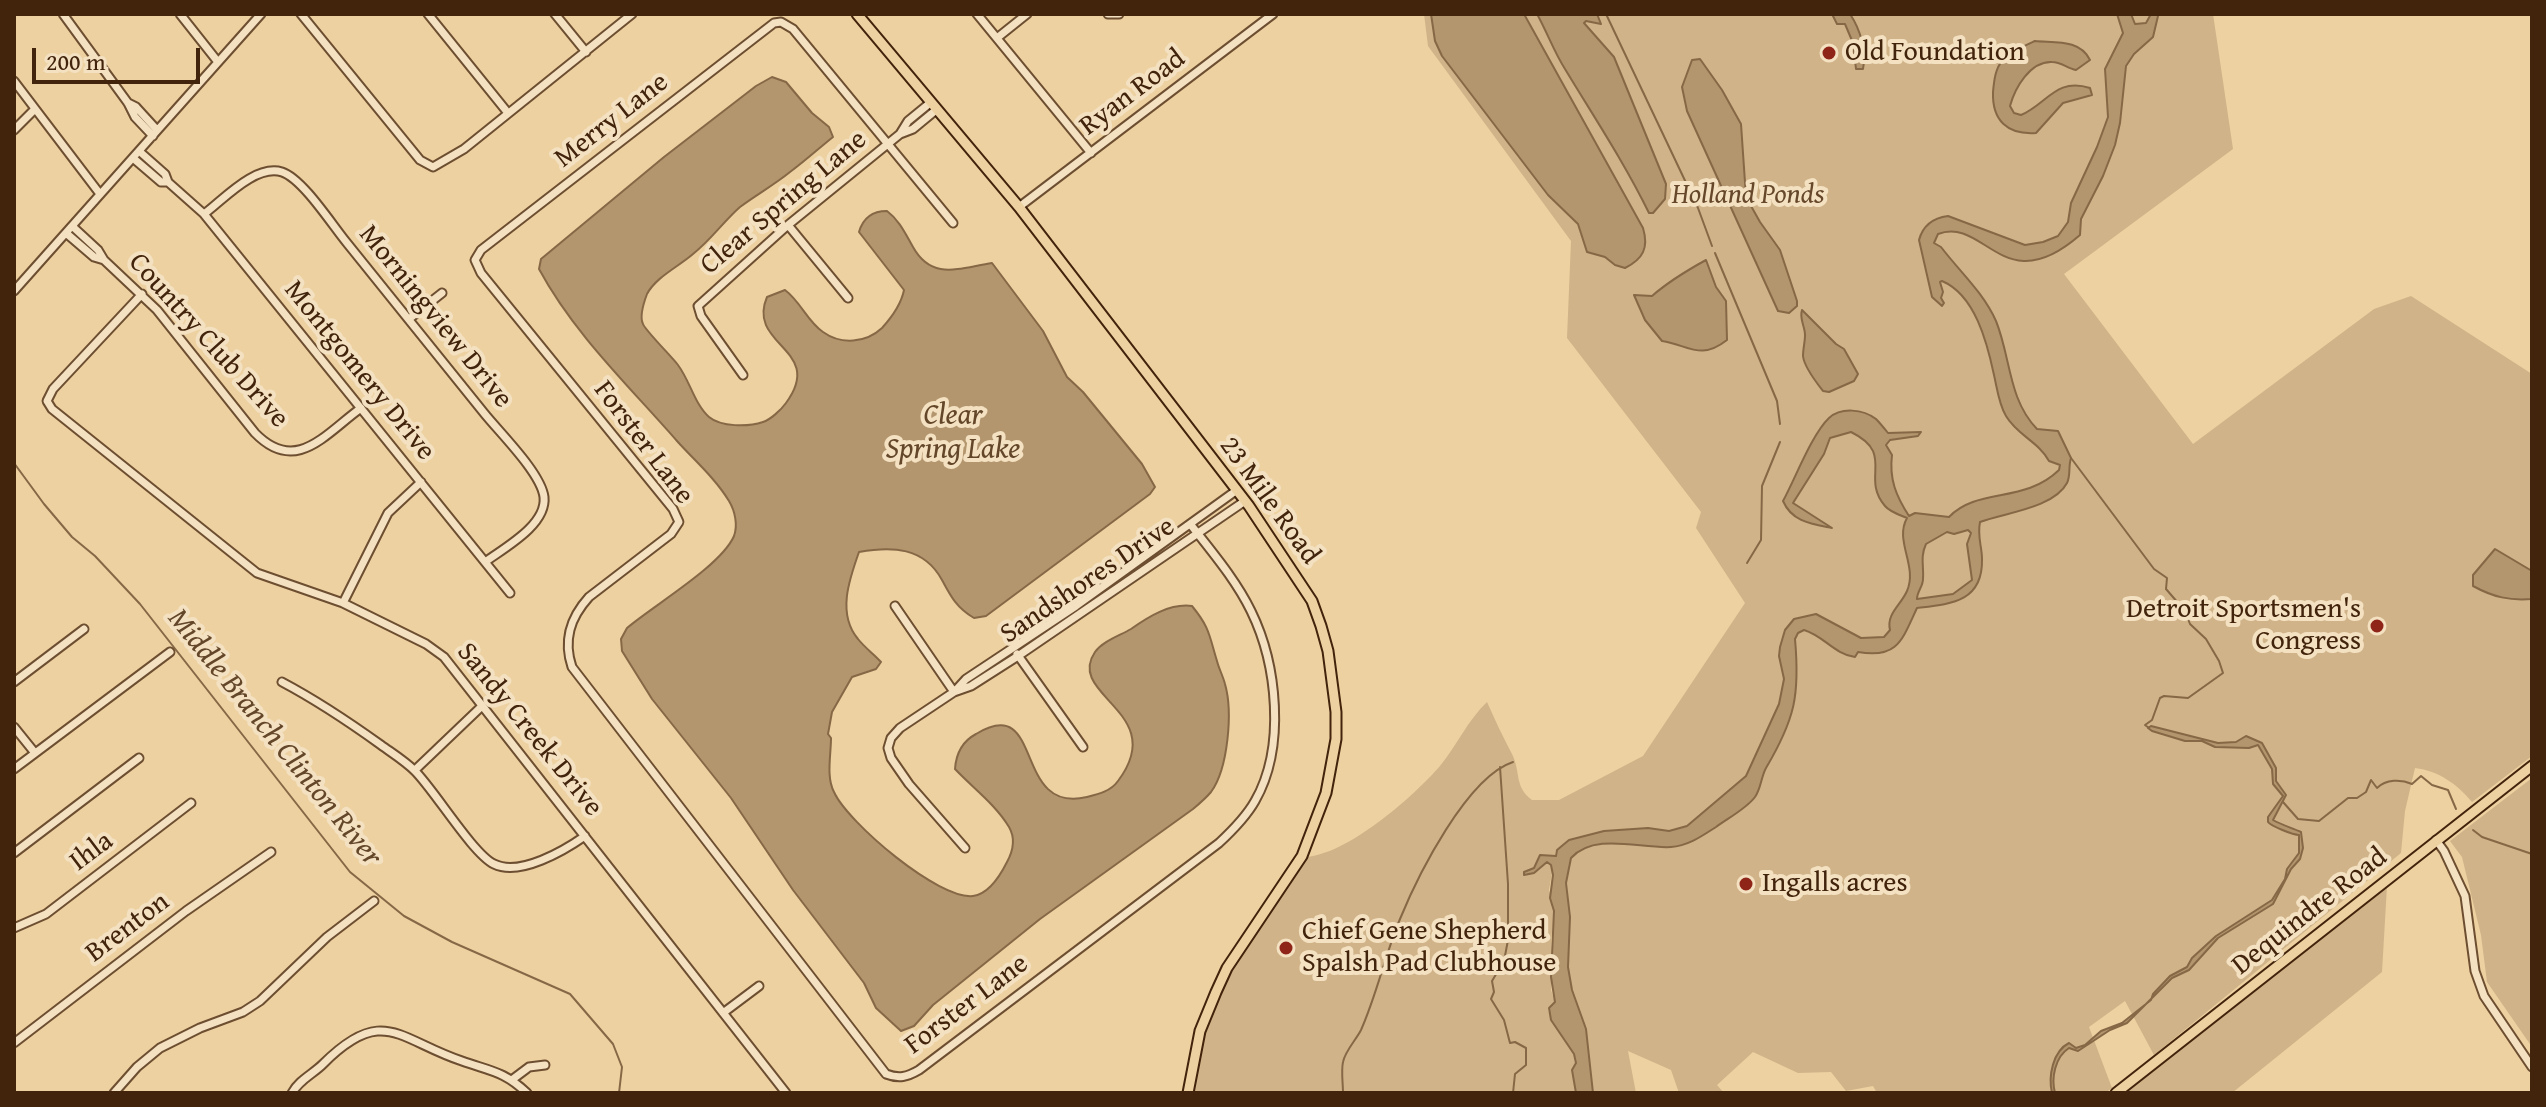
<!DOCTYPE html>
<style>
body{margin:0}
#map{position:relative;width:2546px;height:1107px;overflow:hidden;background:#edd1a1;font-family:"Gentium Book Plus",serif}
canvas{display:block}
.frame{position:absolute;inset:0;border:16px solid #42230b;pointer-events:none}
.scale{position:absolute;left:32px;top:48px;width:168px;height:36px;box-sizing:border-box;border:4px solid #42230b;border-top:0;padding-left:10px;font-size:24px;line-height:28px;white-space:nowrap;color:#42230b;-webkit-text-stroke:6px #f3e1c2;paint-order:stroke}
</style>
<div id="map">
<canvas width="2546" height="1107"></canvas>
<div class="frame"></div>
<div class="scale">200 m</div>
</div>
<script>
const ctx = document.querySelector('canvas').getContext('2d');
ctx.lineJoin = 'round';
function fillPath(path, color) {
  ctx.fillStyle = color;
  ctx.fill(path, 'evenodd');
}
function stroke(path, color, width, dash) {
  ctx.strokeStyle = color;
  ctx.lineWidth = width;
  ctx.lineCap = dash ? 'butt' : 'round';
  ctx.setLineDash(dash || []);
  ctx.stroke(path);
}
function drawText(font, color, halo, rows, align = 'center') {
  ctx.font = font + ' "Gentium Book Plus",serif';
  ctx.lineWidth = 8;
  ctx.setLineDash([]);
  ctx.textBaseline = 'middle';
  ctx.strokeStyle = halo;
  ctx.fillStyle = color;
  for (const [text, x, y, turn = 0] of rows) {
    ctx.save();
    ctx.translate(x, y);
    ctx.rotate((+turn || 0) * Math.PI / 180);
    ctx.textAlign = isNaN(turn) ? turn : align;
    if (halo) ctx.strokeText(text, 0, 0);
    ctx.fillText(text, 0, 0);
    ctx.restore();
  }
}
const green = new Path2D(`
 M1424,14h789l20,135 -169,125 129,170 181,-135 37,-13 121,78v382l-60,46c-15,-18 -33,-31 -57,-34l-10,43 -4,42 -247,202 -29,-54 -36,26 23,61 -7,5h-228l-4,-7 -27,5 -15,-19 -33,1 -45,-21 -36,33 7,8h-45l-8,-23 -43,-19 8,42h-53l-24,-114 1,-100 10,-39 -14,10 -7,40 6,21 -4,28v51l4,12 -7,6 3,12 23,34 2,9 -4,7 4,23h-384l11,-62 26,-62 75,-112c42,-1 109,-60 136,-91 17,-21 28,-46 47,-64 8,18 16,35 25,52 9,18 2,33 20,46h27l84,-44 102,-153 -49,-75 5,-16 -134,-174 4,-97 -143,-195z
 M2532,778v269l-45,-65 -6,-47 -19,-78 -12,-16z
 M2387,886l-5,86 -150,121h-108z`);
const water = new Path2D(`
 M1431,14h93l119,214c6,20 0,31 -18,40l-10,-3 -10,-8 -18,-5 -9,-28 -30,-29 -106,-139 -7,-15z
 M1537,14h60l4,10 -15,-3 -2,2 30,34 52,127 -1,15 -12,14h-4c-25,-51 -55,-96 -84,-144 -11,-17 -18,-37 -28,-55z
 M1832,14h18c10,15 17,37 13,55h-7l-3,-26 -8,-19h-8z
 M2117,14h14l4,10 11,-1 5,-9h7v2l-5,21 -19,17 -8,12 -6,57 -5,22 -12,31 -22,43 -1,16c-77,67 -95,-19 -142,-1l-4,9 7,4c19,25 42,45 55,74 15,37 12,78 41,108l21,2 13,27c-3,9 0,17 -4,25 -13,25 -63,30 -87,39 -3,15 2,24 2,37 1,43 -31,45 -65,49 -15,32 -19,51 -59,44l-3,5c-21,-3 -31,-21 -51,-27l-6,3 -3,6c5,56 0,80 -29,129 -5,9 -5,21 -11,29 -9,12 -27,21 -39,30 -14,9 -28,19 -45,20 -31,2 -76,-15 -100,11l-5,25 4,34 -2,50 4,23 14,39 7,64h-17l-4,-23 4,-7 -2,-9 -23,-34 -2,-12 6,-6 -4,-25 3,-66 -4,-13 3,-23 -2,-10 -4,-3 -13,11 -10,2v-3l10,-4 6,-13 16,1 1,-6 12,-10 35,-9 44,-3 21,3 18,-5 59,-50 33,-72 5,-25 -5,-23 1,-9 5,-17 9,-11 22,-5 45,24 23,-1 6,-7c-4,-16 11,-25 17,-39 11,-25 -13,-50 0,-73 -7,-3 -17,-6 -22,-12 -25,-29 11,-52 -34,-74l-21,6 -6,16 -31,49 39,25c-20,-4 -40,-6 -49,-27 12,-22 29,-67 46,-83 12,-11 34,-9 47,1 4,4 8,9 12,14l33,-1 -3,4 -28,4 -4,5 6,10c-3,24 4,41 17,61l6,-3 34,4c29,-30 75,-13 110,-47l1,-5 -11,-4c-10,-19 -32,-26 -43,-45 -7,-11 -9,-28 -12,-41 -7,-33 -19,-80 -52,-94l-2,1 3,10 -2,6 3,5 -2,3 -10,-9 -13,-57c4,-15 14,-22 29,-24l77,29 18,-3 15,-6 10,-14 3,-19 26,-56 11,-30 -3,-48 18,-36zM1968,530l3,3 -4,11 5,36 -19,14 -36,5c0,-8 6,-12 6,-20 1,-13 -3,-22 3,-35l21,-12 7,2z
 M2035,41c20,2 45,-2 55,19l-14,10c-9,-2 -15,-8 -24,-8 -22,-1 -37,26 -42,44l4,7 7,2c26,-11 35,-38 69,-27l2,7 -29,8 -27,30c-29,2 -44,-13 -43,-41 1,-10 2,-23 9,-31 8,-9 22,-15 33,-20z
 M1700,59l22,31 19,34 5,73 14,25 20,28 17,51v5l-8,7 -11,-2 -91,-200 -5,-24 10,-27z
 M772,77l14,5 26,31 17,14 4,10c-15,12 -28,24 -43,35 -16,13 -34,23 -50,35 -17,15 -29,33 -47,47 -15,13 -37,23 -46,40 -3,8 -8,22 -4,30 2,6 29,33 35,41 12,16 17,40 31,52 12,10 39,10 54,5 7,-2 18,-12 23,-19 40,-54 -40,-57 -19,-106l18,-7c16,12 22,31 38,42 18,13 43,11 59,-4 10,-11 19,-23 22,-38l-45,-58c4,-14 13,-21 28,-21 12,9 18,22 26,36 19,34 46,21 79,16l51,68 24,46 16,15 59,72 13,23 -5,7 -164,122 -12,2c-17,-10 -23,-21 -32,-38 -18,-33 -50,-34 -83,-28 -10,28 -22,62 -1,87 7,9 16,15 23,23l-5,7 -24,8 -20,35 -4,22 3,4c0,17 -5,39 3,54 14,31 105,108 139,104 16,-2 28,-22 34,-34 6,-11 9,-23 2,-35 -13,-22 -36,-39 -54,-58 1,-15 8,-28 21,-35 69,-42 36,81 111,63 12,-3 24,-6 31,-16 52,-69 -53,-85 -23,-129 8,-11 24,-16 36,-23 17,-12 39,-26 61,-23 18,22 17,29 25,55 2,8 6,15 8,23 8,28 3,85 -14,108 -5,6 -12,12 -18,17l-153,110 -107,86 -19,21 -13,5 -25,-23 -12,-25 -71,-93 -62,-92 -79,-99 -30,-48 -1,-12 6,-11c27,-23 94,-62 107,-92 4,-11 1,-25 -5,-35 -14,-23 -34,-40 -52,-60 -48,-55 -103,-107 -138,-172l2,-10 123,-102 92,-71z
 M1706,260l10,27 10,14 1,39c-27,21 -38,5 -65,1l-17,-21 -11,-25 18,1c16,-14 34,-25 54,-36z
 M1802,310l34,34 8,5 14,25 -4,7 -25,11 -6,-1c-7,-9 -19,-24 -20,-35 0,-7 2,-14 2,-21 0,-9 -6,-16 -3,-25z
 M2495,549l37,22v28c-22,2 -39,-2 -59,-13v-11z
 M2151,726l67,17 18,-1 10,-6 16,7 14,25v13l10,14 -13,25c9,5 19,8 28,12l2,16 -3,11 -9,10 -18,35 -55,34 -29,32 -17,8 -45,45 -17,7 -32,21 -9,-3c-14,9 -18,30 -14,45h-3c-4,-17 1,-42 17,-50l7,5 9,-3 16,-14 21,-8 29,-23 2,-6 17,-18 17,-9 5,-9 24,-22 56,-36 13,-21 2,-10 12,-16v-18c-6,0 -28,-9 -31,-13v-5l15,-21 -10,-12 -1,-15 -14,-24 -9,3 -34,-1 -13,-6h-17l-33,-10 -4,-3z`);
const stream = new Path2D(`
 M1606,14l92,194 14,38
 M1715,253l62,148 3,23
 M2071,458l83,111 13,9 -1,11 19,22 5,13 16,15 13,22 4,12 -35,25 -24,-2 -4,2 -8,22 -7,5 4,3
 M14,463l30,41 28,33 23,19 45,48 210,268 54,44 48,26 118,52 43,50 9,23 -3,26
 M1747,563l14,-23 1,-54 18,-44
 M1500,767l8,117v56l-4,21 -12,20 2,11 -3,7 13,21 6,23 5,-1 11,6v17l-11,9 -2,19
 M2283,802l15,17 21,2 29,-23h9l9,-6 5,-12 6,8c9,-9 24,-9 35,-4l9,-8 11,9 16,5 8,19
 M2473,830l9,7 50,17
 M1343,1093c0,-10 -2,-22 0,-31 2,-11 13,-22 18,-32 16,-36 24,-75 39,-111 18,-44 67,-142 113,-157`);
const minor = new Path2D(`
 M63,14l65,89 7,14 18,19
 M180,14l38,48
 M301,14l119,146 13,7 31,-18 168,-135
 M428,14l80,99
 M555,14l31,38
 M977,14l114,139
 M1108,14h11
 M997,38l30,-24
 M14,81l86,113
 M128,103l8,4 21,23
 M14,130l21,-21
 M900,134l8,-13 22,-18
 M139,151l26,23 3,8 36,32 306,379
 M133,158l28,24h7
 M1019,207l254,-193
 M204,214c19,-14 51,-50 78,-42 21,7 50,53 65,71 46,57 92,114 137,170 16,20 57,60 60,84 3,28 -40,51 -59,65
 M953,223l-160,-194 -12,-7 -7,1 -293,227 -6,10 6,13 192,236 6,13 -8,12 -82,63c-19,21 -26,43 -17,70l314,407c13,5 21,3 33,-4l300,-227c14,-13 27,-26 36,-42 31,-54 22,-137 -4,-190 -15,-31 -39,-59 -60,-86
 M788,225l60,73
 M66,233l28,24 10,3 -6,-10 -26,-24
 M104,260l53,50 98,123c41,42 70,1 106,-25
 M14,291l247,-277
 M142,294l-89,95 -6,12 5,8 205,164 86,30 83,41 18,13 342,436
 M409,319l33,-26
 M743,375l-42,-59 -3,-10 90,-81 112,-91 13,-5 23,-19
 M343,603l45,-90 33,-31
 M895,606l59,86
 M1017,654l66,93
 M14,682l70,-53
 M282,682c34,18 67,40 99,63 11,8 24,16 34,26 20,20 58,83 79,93 26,13 71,-14 91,-28
 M955,691l11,-12 110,-73 161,-116
 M14,727l21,26
 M14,769l156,-117
 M415,770l67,-64
 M2436,840l8,11 21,45 10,75 9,25 48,71
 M965,848l-56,-64 -18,-26 -3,-10 3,-10 9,-10 54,-36 17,-6 47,-30 227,-155
 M14,853l125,-95
 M14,928l32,-14 145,-111
 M723,1013l36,-27
 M14,1043l172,-132 85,-59
 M513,1079l16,-12 16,-2
 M114,1093l23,-26 23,-19 40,-20 43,-16 17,-11 67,-64 47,-36
 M292,1093c7,-13 21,-19 31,-29 60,-60 76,-24 139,-3 28,10 42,10 65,32`);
const major = new Path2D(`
 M857,14l162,193 230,299 63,95 9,25 7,25 8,61v27l-10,54 -24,63 -75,112 -11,24 -16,39 -12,62
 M2116,1093l416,-327`);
const markers = [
 [1829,53,8,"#8f2418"],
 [2377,626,8,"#8f2418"],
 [1746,884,8,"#8f2418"],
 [1286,948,8,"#8f2418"]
];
const poiNames = [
 ["Old Foundation",1845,53],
 ["Detroit Sportsmen's",2361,610,"right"],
 ["Congress",2361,642,"right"],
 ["Ingalls acres",1762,884],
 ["Chief Gene Shepherd",1302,932],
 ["Spalsh Pad Clubhouse",1302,964]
];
const streetNames = [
 ["Ryan Road",1133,93,-37],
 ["Merry Lane",612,121,-38],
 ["Clear Spring Lane",784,203,-40],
 ["Morningview Drive",435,317,51],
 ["Country Club Drive",208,341,48],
 ["Montgomery Drive",359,371,51],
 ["Forster Lane",643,443,53],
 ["23 Mile Road",1269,501,54],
 ["Sandshores Drive",1088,581,-34],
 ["Sandy Creek Drive",529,730,51],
 ["Ihla",92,852,-37],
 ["Dequindre Road",2310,912,-38],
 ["Brenton",128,928,-37],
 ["Forster Lane",967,1005,-37]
];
const parkNames = [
 ["Holland Ponds",1748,196]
];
const waterNames = [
 ["Clear",953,416],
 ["Spring Lake",953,450],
 ["Middle Branch Clinton River",274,738,51]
];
fillPath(green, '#d0b388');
fillPath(water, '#b3966e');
stroke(water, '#866846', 2);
stroke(stream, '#866846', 2);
stroke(minor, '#6d4e30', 11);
stroke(major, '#42230b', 13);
stroke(minor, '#f3e1c2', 7);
stroke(major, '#edd1a1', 9);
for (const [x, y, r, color] of markers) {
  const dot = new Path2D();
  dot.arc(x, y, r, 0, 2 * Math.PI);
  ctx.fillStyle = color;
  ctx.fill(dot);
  stroke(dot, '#f3e1c2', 3);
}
drawText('28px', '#42230b', '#f3e1c2', poiNames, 'left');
drawText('28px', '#42230b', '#f3e1c2', streetNames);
drawText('italic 28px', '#66472a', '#f3e1c2', parkNames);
drawText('italic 30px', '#644629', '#f3e1c2', waterNames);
</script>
